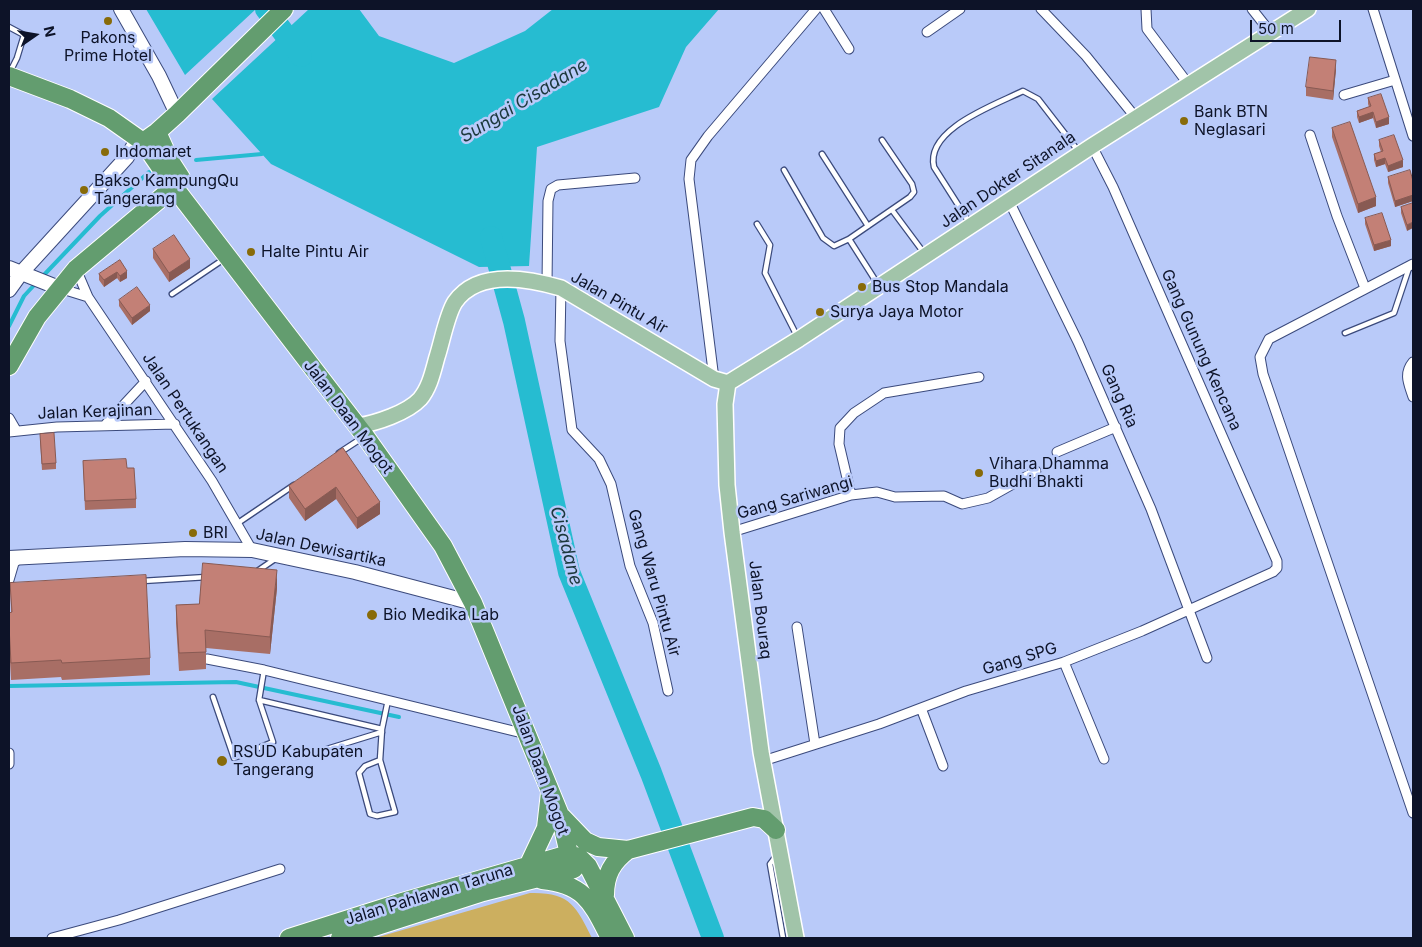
<!DOCTYPE html>
<style>
body{margin:0}
#map{position:relative;width:1422px;height:947px;overflow:hidden;background:#b9caf9;font-family:Inter,sans-serif}
canvas{display:block}
.frame{position:absolute;inset:0;border:10px solid #0d1328;pointer-events:none}
.north{position:absolute;left:10px;top:10px;width:50px;height:50px;-webkit-text-stroke:4px #b9caf9;paint-order:stroke;rotate:77deg;font-size:14px;font-weight:700;line-height:20px;text-align:center;color:#0d1328}
.north::after{content:'';display:block;margin:auto;width:18px;height:22px;background:#0d1328;clip-path:polygon(50% 0,100% 100%,50% 72%,0 100%)}
.scale{position:absolute;left:1250px;top:20px;width:91px;height:22px;box-sizing:border-box;border:2px solid #0d1328;border-top:0;padding-left:6px;font-size:15px;line-height:18px;white-space:nowrap;color:#0d1328;-webkit-text-stroke:4px #b9caf9;paint-order:stroke}
</style>
<div id="map">
<canvas width="1422" height="947"></canvas>
<div class="frame"></div>
<div class="north">N</div>
<div class="scale">50 m</div>
</div>
<script>
const ctx = document.querySelector('canvas').getContext('2d');
ctx.lineJoin = 'round';
function fillPath(path, color) {
  ctx.fillStyle = color;
  ctx.fill(path, 'evenodd');
}
function stroke(path, color, width, dash) {
  ctx.strokeStyle = color;
  ctx.lineWidth = width;
  ctx.lineCap = dash ? 'butt' : 'round';
  ctx.setLineDash(dash || []);
  ctx.stroke(path);
}
function drawText(font, color, halo, rows, align = 'center') {
  ctx.font = font + ' Inter,sans-serif';
  ctx.lineWidth = 5;
  ctx.setLineDash([]);
  ctx.textBaseline = 'middle';
  ctx.strokeStyle = halo;
  ctx.fillStyle = color;
  for (const [text, x, y, turn = 0] of rows) {
    ctx.save();
    ctx.translate(x, y);
    ctx.rotate((+turn || 0) * Math.PI / 180);
    ctx.textAlign = isNaN(turn) ? turn : align;
    if (halo) ctx.strokeText(text, 0, 0);
    ctx.fillText(text, 0, 0);
    ctx.restore();
  }
}
const green = new Path2D(`
 M530,893c40,-1 46,13 62,45h-217z`);
const water = new Path2D(`
 M146,9h110l-71,66z
 M309,9h50l20,27 75,27 71,-32 28,-22h166l-33,38 -27,60 -122,40 -8,119 -50,1 -208,-103 -59,-65z`);
const stream = new Path2D(`
 M196,160l66,-6
 M42,277l58,-61 49,-44
 M9,326l15,-30 13,-14
 M9,686l227,-4 163,35`);
const river = new Path2D(`
 M266,9l35,47
 M491,237l23,84 55,251 82,201 62,165`);
const lane = new Path2D(`
 M9,27l15,8 -7,23 -7,14
 M822,154l46,72
 M784,170l39,68 11,8 15,-7 28,44
 M892,210l32,43
 M969,222l-35,-55c-9,-38 61,-62 89,-76l15,8 41,53
 M757,224l13,21 -5,28 32,63
 M849,239l61,-42 4,-5 -2,-8 -30,-44
 M172,294l52,-35
 M1345,333l49,-20 15,-45
 M339,453l23,-15
 M238,523l56,-38
 M256,572l19,-13
 M142,581l65,-4
 M213,697l21,61 39,-16 -14,-42 5,-30
 M259,700l123,29
 M314,753l68,-21
 M380,760l-15,6 -6,7 11,41 7,2 18,-4 -15,-52 2,-31 6,-29
 M776,856l-6,8 13,74`);
const street = new Path2D(`
 M824,9l25,40
 M1041,9l45,47 50,62
 M1146,9l1,20 42,56
 M1252,9l19,24
 M1373,9l40,127
 M927,32l33,-23
 M1344,95l51,-15
 M1310,135l27,81 28,72
 M1009,201l69,141 73,167 56,149
 M1413,264l-144,75 -9,18 3,17 150,439
 M76,269l12,28 124,184 40,69
 M547,284l1,-83 3,-12 7,-4 77,-7
 M59,288l29,9
 M561,288l-1,53 12,89 27,29 12,25 19,82 23,57 15,68
 M1413,362c-10,12 -4,22 0,35
 M714,379l-25,-200 2,-19 17,-24 108,-127
 M9,418l7,12
 M105,425l41,-44
 M9,432l48,-5 118,-3
 M1057,452l59,-25
 M851,495l-12,-51 1,-16 14,-15 30,-20 95,-16
 M732,532l119,-37 26,-3 18,5 49,-1 18,8 26,-6 48,-27
 M9,580l5,-17 5,-5
 M797,627l18,117
 M207,659l57,11 262,64
 M1064,662l40,97
 M921,708l22,58
 M9,753v11
 M763,761l116,-37 87,-33 98,-29 78,-31 131,-59 4,-4v-7l-164,-374 -21,-41
 M52,938l67,-18 161,-51`);
const secondary = new Path2D(`
 M121,9l38,67 18,38
 M9,268l50,20
 M9,290l13,-18 105,-115 11,-19
 M9,558l176,-9 67,1 103,22 118,31`);
const primary = new Path2D(`
 M728,383l71,-44 293,-193 216,-137
 M728,383l-3,21 2,81 5,47 29,220 35,186
 M358,426c18,-3 49,-13 62,-27 10,-12 13,-28 17,-42 5,-15 10,-43 18,-55 23,-33 72,-24 106,-14l153,91 14,4`);
const highway = new Path2D(`
 M9,76l61,23 39,19 34,24 31,45 191,249 78,110 30,57 87,212 9,39 -5,18
 M157,132l13,29 11,17
 M143,142l14,-10 20,-18 107,-105
 M9,366l28,-49 39,-48 98,-82
 M562,817l23,24 13,6 30,3 125,-33 11,2 12,11
 M529,864l17,-36 4,-35
 M542,880c43,4 50,23 68,58
 M605,895c0,-20 7,-33 23,-45
 M289,938l110,-35 170,-49 10,3 9,9 37,72
 M340,938l143,-46 91,-23`);
const wall = new Path2D(`
 M1336,69l-3,31 -27,-4v-9z
 M1368,98l21,26 -13,4 -3,-10 -14,5 -2,-6v-6l12,-4 -1,-3z
 M1332,128l44,78 -18,7 -26,-76z
 M1379,140l24,27 -15,5 -3,-8 -9,3 -2,-7v-6l7,-2 -2,-6z
 M1388,177l25,4v20l-18,6 -7,-24z
 M1413,203l-6,28 -6,-18v-6z
 M1365,218l26,28 -17,5 -9,-27z
 M153,249l37,19 -21,14 -16,-24z
 M120,260l7,18 -7,4 -3,-4 -13,9 -5,-7v-6z
 M119,300l31,11 -18,14 -13,-19z
 M40,440l16,23v6l-14,1z
 M343,448l37,66 -23,15 -21,-30 -31,22 -16,-23v-12z
 M83,461l53,38v9l-51,2z
 M10,583l140,75v17l-88,5 -1,-3 -50,3 -2,-36v-31l2,-1z
 M277,588l-7,66 -64,-6v21l-27,2 -3,-48v-18l23,-1z`);
const shadedWall = new Path2D(`
 M1336,60v9l-3,31v-9z
 M1373,112v6l-14,5v-6z
 M1389,117v7l-13,4v-6z
 M1385,158v6l-9,3v-6z
 M1403,160v7l-15,5v-6z
 M1413,195v6l-18,6v-6z
 M1376,197v9l-18,7v-9z
 M1413,222v6l-6,3v-6z
 M1391,240v6l-17,5v-6z
 M190,259v9l-21,14v-9z
 M127,271v7l-7,4v-6z
 M117,272v6l-13,9v-7z
 M150,305v6l-18,14v-7z
 M336,487v12l-31,22v-12z
 M380,502v12l-23,15v-11z
 M277,570v18l-7,66v-17z`);
const building = new Path2D(`
 M1310,57l26,3 -3,31 -27,-4z
 M1381,94l8,23 -13,5 -3,-10 -14,5 -2,-6 14,-5 -3,-8z
 M1350,122l26,75 -18,7 -26,-76z
 M1394,135l9,25 -15,6 -3,-8 -9,3 -2,-7 9,-3 -4,-11z
 M1410,170l3,11v14l-18,6 -7,-24z
 M1413,203v19l-6,3 -6,-18z
 M1382,213l9,27 -17,5 -9,-27z
 M174,235l16,24 -21,14 -16,-24z
 M120,260l7,11 -7,5 -3,-4 -13,8 -5,-6z
 M137,287l13,18 -18,13 -13,-18z
 M54,433l2,30 -14,1 -2,-30z
 M343,448l37,54 -23,16 -21,-31 -31,22 -16,-23z
 M126,459l1,9h7l2,31 -51,2 -2,-40z
 M203,563l74,7 -7,67 -65,-7 1,22 -27,1 -3,-48 23,-1z
 M146,575l4,83 -88,5 -1,-3 -50,3 -2,-37v-13l3,-1 -2,-29z`);
const markers = [
 [108,21,5,"#886b09"],
 [1184,121,5,"#886b09"],
 [105,152,5,"#886b09"],
 [84,190,5,"#886b09"],
 [251,252,5,"#886b09"],
 [862,287,5,"#886b09"],
 [820,312,5,"#886b09"],
 [979,473,5,"#886b09"],
 [193,533,5,"#886b09"],
 [372,615,6,"#886b09"],
 [222,761,6,"#886b09"]
];
const poiNames = [
 ["Pakons",108,38,"center"],
 ["Prime Hotel",108,56,"center"],
 ["Bank BTN",1194,112],
 ["Neglasari",1194,130],
 ["Indomaret",115,152],
 ["Bakso KampungQu",94,181],
 ["Tangerang",94,199],
 ["Halte Pintu Air",261,252],
 ["Bus Stop Mandala",872,287],
 ["Surya Jaya Motor",830,312],
 ["Vihara Dhamma",989,464],
 ["Budhi Bhakti",989,482],
 ["BRI",203,533],
 ["Bio Medika Lab",383,615],
 ["RSUD Kabupaten",233,752],
 ["Tangerang",233,770]
];
const streetNames = [
 ["Jalan Dokter Sitanala",1008,180,-34],
 ["Jalan Pintu Air",619,303,30],
 ["Gang Gunung Kencana",1201,350,66],
 ["Gang Ria",1119,396,66],
 ["Jalan Kerajinan",95,412,-2],
 ["Jalan Pertukangan",185,413,56],
 ["Jalan Daan Mogot",348,417,53],
 ["Gang Sariwangi",795,498,-16],
 ["Jalan Dewisartika",321,548,12],
 ["Gang Waru Pintu Air",654,583,74],
 ["Jalan Bouraq",760,610,83],
 ["Gang SPG",1020,659,-17],
 ["Jalan Daan Mogot",540,770,70],
 ["Jalan Pahlawan Taruna",429,895,-17]
];
const waterNames = [
 ["Sungai Cisadane",524,101,-31],
 ["Cisadane",566,546,75]
];
fillPath(green, '#ccaf5f');
fillPath(water, '#26bcd1');
stroke(stream, '#26bcd1', 4);
stroke(river, '#26bcd1', 22);
stroke(lane, '#3b4a7c', 7);
stroke(street, '#3b4a7c', 11);
stroke(secondary, '#3b4a7c', 16);
stroke(primary, '#fff', 18);
stroke(highway, '#fff', 20);
stroke(lane, '#fff', 4.5);
stroke(street, '#fff', 9);
stroke(secondary, '#fff', 14);
stroke(primary, '#a1c4a9', 15);
stroke(highway, '#639d6f', 18);
fillPath(wall, '#a86e65');
fillPath(shadedWall, '#885a53');
fillPath(building, '#c38076');
stroke(building, '#885a53', 1);
for (const [x, y, r, color] of markers) {
  const dot = new Path2D();
  dot.arc(x, y, r, 0, 2 * Math.PI);
  ctx.fillStyle = color;
  ctx.fill(dot);
  stroke(dot, '#b9caf9', 2);
}
drawText('16px', '#0d1328', '#b9caf9', poiNames, 'left');
drawText('16px', '#0d1328', '#b9caf9', streetNames);
drawText('italic 18px', '#1b383c', '#b9caf9', waterNames);
</script>
